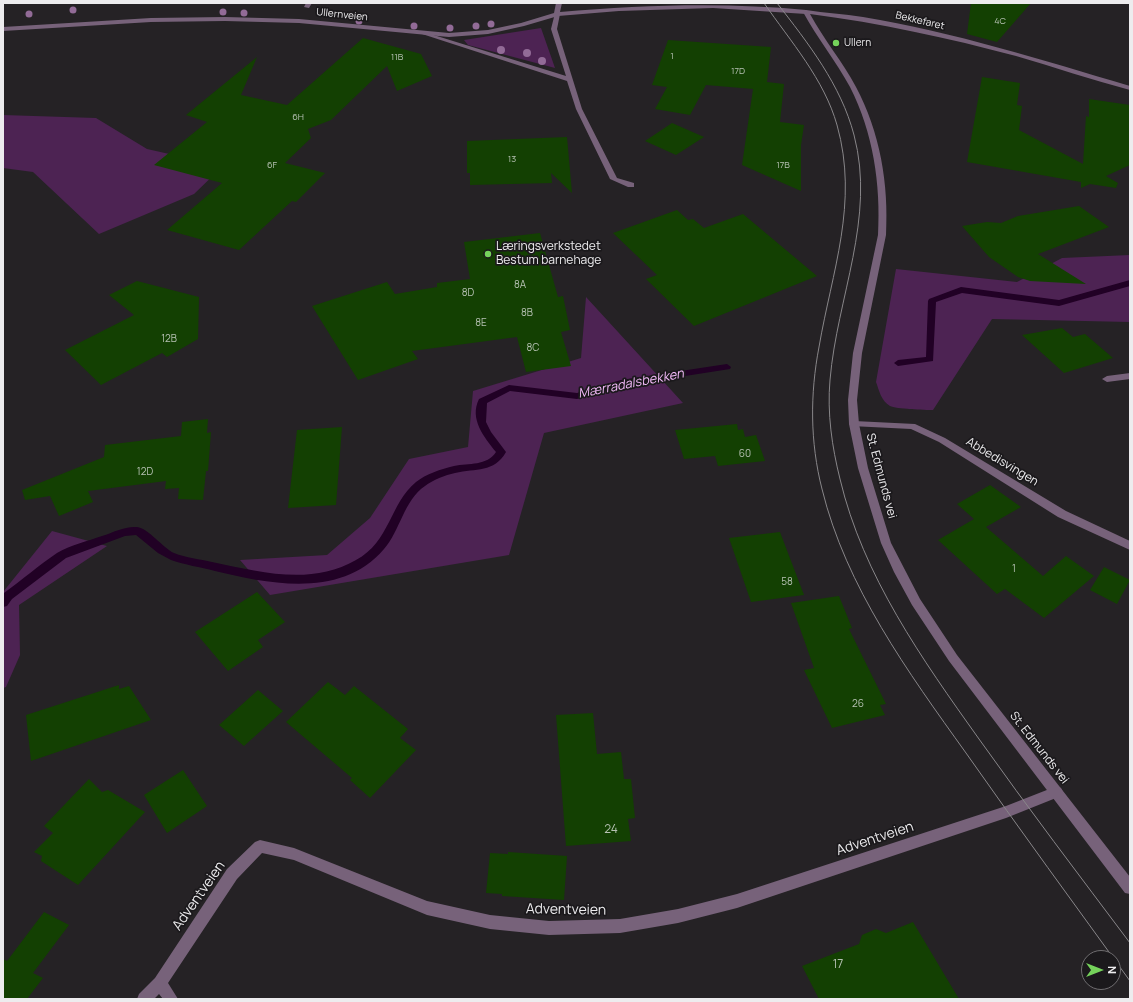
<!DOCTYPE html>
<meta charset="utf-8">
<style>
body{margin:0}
#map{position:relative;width:1133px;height:1002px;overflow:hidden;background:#252225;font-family:Manrope,sans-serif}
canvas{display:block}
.frame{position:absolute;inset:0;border:4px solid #edecee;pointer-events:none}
.north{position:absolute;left:1081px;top:950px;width:40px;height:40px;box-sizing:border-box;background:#1b191c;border:1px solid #6f6d70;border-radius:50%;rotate:90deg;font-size:11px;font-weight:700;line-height:16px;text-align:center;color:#edecee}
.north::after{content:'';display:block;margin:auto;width:14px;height:18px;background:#75d25b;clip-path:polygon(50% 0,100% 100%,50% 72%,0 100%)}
</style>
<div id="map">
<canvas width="1133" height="1002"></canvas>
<div class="frame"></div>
<div class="north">N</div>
</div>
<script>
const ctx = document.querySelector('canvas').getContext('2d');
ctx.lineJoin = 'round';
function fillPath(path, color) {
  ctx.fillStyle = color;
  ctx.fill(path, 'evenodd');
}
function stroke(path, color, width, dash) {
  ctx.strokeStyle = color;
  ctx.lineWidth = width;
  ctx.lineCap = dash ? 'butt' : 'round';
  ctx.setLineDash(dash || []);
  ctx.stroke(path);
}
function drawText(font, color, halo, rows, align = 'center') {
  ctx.font = font + ' Manrope,sans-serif';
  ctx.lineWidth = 3.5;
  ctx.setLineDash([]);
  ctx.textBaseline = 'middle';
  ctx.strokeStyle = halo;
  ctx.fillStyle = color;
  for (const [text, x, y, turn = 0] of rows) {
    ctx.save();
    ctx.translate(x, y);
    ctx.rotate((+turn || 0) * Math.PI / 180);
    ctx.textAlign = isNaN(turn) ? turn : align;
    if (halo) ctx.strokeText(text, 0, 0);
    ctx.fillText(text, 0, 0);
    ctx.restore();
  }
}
const green = new Path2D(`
 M541,28l14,40 -87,-23 -4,-5z
 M3,115l93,3 51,31 76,17 -29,28 -95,40 -66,-62 -30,-4z
 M1130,255v67l-138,-3 -59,91c-8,0 -37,-1 -43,-4 -9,-5 -11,-16 -14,-24l20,-113 121,13 45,-24z
 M586,297l97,106 -139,30 -35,122 -239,40 -30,-35 87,-5 43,-37 39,-59 59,-12 5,-56 108,-33z
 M52,531l55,15 -88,59 1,50 -14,32 -3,1v-96z`);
const stream = new Path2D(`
 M1130,280v6l-71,20 -97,-13 -26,9 -3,59 -35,5 -4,-3 4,-3 28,-3 2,-56 1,-2 32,-12 98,13z
 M727,364l4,3 -1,2 -109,17 -44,13 -67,-8 -23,12 -1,19 5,10 15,20c-12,21 -30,16 -51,21 -10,2 -22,7 -30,13 -21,14 -25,45 -41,63 -42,50 -115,35 -169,22 -15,-4 -30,-6 -44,-11l-13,-7 -22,-18 -11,1 -59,22 -54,41 -5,7 -4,1 1,-14c18,-13 35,-28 53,-40 13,-8 31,-12 45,-17 12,-4 23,-10 35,-9 11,1 26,21 37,26 12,5 26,6 38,9 48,10 99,24 144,-2 34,-18 34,-57 60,-78 10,-8 25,-13 38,-16 15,-3 33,0 42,-14 -12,-15 -27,-33 -17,-53l30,-14 68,8 44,-13z`);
const building = new Path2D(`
 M971,3h60l-34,39 -30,-8z
 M363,38l58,16 11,22 -35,15 -10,-25 -56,54 -23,9 3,9 -26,25 40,10 -29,29 -4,-1 -53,49 -72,-20 55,-47 -68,-18 53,-43 -21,-7 71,-58 -16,38 46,10z
 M668,40l103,7 -4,35 17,2 -4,38 24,3 -3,20v46l-59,-26 11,-76 -47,-4 -16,30 -35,-6 12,-22 -15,-2z
 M982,77l38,6 -3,22 5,1 -3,24 64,34 3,-48 3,1v-18l41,6v60l-24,11 12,7 -2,5 -26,-4 -9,4v-6l-114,-20z
 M672,123l32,14 -28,18 -31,-14z
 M567,137l5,56 -21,-20 1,10 -82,2v-12h-3v-32z
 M1079,206l30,21 -71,27 48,30 -56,-3 -12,-4 -29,-20 -27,-31 25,-4 14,1 17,-7z
 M677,210l11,10 5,-1 11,9 39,-14 74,62 -123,50 -48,-47 11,-4 -44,-42z
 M540,233l18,64 5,-1 7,34 -9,2 10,34 -45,6 -9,-35 -105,14 6,8 -60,21 -46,-74 75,-24 8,12 42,-7v-4l33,-4 -6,-37z
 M137,281l62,16 -1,42 -31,18 -5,-4 -61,32 -36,-35 69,-35 -25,-20z
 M1062,328l11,9 12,-3 28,24 -49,15 -42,-38z
 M208,419l-1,14 4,-1 -3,39h-2l-3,29 -25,-1 1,-11 -14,1 1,-8 -78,10 5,11 -34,14 -9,-20 -25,4 -3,-10 82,-33 1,-12 76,-9 1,-14z
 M737,424l1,6 5,-1 2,8 11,-2 9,26 -47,5 -3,-10 -31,3 -9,-29z
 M342,427l-6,78 -48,3 9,-78z
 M990,485l31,22 -35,20 57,49 23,-20 28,20 -50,42 -39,-29 -8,5 -59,-54 36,-21 -17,-15z
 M780,532l24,63 -53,7 -22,-64z
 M1104,567l26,13 -13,24 -27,-14z
 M257,592l28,30 -27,18 5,7 -35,24 -33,-39z
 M839,596l13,32 -3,1 37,75 -6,1 5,10 -53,13 -28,-58 10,-2 -23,-65z
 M328,682l17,13 9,-9 54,43 -8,9 16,12 -46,48 -20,-18 2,-2 -66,-56z
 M119,685v4l10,-3 22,34 -120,41 -5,-46z
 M258,690l25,21 -39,35 -25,-21z
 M593,713l4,41 24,-2 3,27h7l4,39 -7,1 3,22 -65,5 -10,-131z
 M183,770l24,36 -40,27 -23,-38z
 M89,779l13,13 6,-2 37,22 -67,73 -37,-24 1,-5 -8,-4 19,-19 -9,-7z
 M508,852l59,4 -3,44 -62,-4v-2l-16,-1 4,-40 18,1z
 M44,912l25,13 -36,48 10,5 -16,21h-24v-40l4,2z
 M913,922l46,77h-140l-17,-33 57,-22 3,-9 14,-6 10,4z`);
const service = new Path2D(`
 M555,13l5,1 -3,15 25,80 35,69 17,5v4h-6l-18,-8 -34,-70 -9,-28 -148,-48 5,-1 142,44 -15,-47z
 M1130,373v6l-23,3 -5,-3 5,-3z`);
const minor = new Path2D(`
 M306,3h6l-3,5 -5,-1z
 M556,3h6l-2,9c83,-7 164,-10 246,-2l3,2 -3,2 -93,-6 -94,3 -61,5 -34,10 -36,8 -39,3 -150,-14 -74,-2 -74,1 -148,9v-4l148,-9 74,-1 74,2 150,14 39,-3 33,-7 33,-10z
 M854,421l61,3 30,14 121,73 64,30v9l-72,-33 -119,-75 -28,-13 -60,-3 -2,-2 2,-2z
 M1057,786l4,2 2,4 -2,4 -55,22 -269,90 -59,15 -58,10 -71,2 -59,-6 -63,-14 -133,-55 -32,-7 -25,26 -69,104 10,16h-15l-4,-5 -5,5h-17l2,-5 16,-16 72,-109 28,-27 5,-2 34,8 133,53 63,14 59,6 71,-2 58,-10 59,-15 269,-88z`);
const tertiary = new Path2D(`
 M806,10c19,3 38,4 57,7 91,15 179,43 267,69v4c-38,-10 -76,-23 -114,-34 -68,-18 -136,-33 -206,-42 14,26 33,48 46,73 24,45 33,97 30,148l-24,118 -5,47 2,24 9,44 23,75 29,56 37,56 173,222v17l-5,-1 -176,-232 -37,-56 -18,-33 -13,-29 -23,-75 -9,-44 -1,-24 5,-47 25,-118c3,-51 -5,-103 -28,-148 -14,-26 -33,-49 -47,-75z`);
const tram = new Path2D(`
 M764,3c27,39 60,76 73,122 22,78 -5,146 -18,222 -9,47 -9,95 3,142 24,98 86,183 144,264 54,77 109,152 164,228
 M777,3c31,40 64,82 77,132 22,83 -17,162 -24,245 -3,33 2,67 10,99 23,97 82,180 139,260 49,69 100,136 151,204`);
const trees = [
 [73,10,3.5],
 [223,12,3.5],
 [244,13,3.5],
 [29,14,3.5],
 [359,21,3.5],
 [491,24,3.5],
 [414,26,3.5],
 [476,26,3.5],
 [450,28,3.5],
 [501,50,4],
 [527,53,4],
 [542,61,4]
];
const markers = [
 [836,43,4,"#75d25b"],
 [488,254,4,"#75d25b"]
];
const farNumbernames = [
 ["4C",1000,21],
 ["1",672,56],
 ["11B",397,57],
 ["17D",738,71],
 ["6H",298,117],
 ["13",512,159],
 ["6F",272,165],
 ["17B",783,165]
];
const farStreetnames = [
 ["Ullernveien",342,15,6],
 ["Bekkefaret",920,21,13]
];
const farPoinames = [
 ["Ullern",844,43]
];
const numberNames = [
 ["8A",520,285],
 ["8D",468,293],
 ["8B",527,313],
 ["8E",481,323],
 ["12B",169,339],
 ["8C",533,348],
 ["60",745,454],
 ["12D",145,472],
 ["1",1014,569],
 ["58",787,582],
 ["26",858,704]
];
const poiNames = [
 ["Læringsverkstedet",496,247],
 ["Bestum barnehage",496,261]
];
const streetNames = [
 ["Abbedisvingen",1002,462,31],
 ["St. Edmunds vei",881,476,75],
 ["St. Edmunds vei",1039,748,52]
];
const nearNumbernames = [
 ["24",611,830],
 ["17",838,965]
];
const waterNames = [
 ["Mærradalsbekken",631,384,-11]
];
const nearStreetnames = [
 ["Adventveien",875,839,-18],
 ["Adventveien",199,896,-55],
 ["Adventveien",566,910,1]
];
fillPath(green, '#4d2353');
fillPath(stream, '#210125');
fillPath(building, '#134002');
fillPath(service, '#77627a');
fillPath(minor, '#77627a');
fillPath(tertiary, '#77627a');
stroke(tram, '#89878a', 1);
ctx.fillStyle = '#926b97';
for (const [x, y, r] of trees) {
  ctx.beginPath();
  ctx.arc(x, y, r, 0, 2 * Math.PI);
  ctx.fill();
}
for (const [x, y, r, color] of markers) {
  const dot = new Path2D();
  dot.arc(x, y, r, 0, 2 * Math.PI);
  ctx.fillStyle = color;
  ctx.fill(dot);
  stroke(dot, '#1b191c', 1.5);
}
drawText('9px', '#b6c1b3', null, farNumbernames);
drawText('10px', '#edecee', '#1b191c', farStreetnames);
drawText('10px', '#edecee', '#1b191c', farPoinames, 'left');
drawText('10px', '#b6c1b3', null, numberNames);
drawText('12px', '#edecee', '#1b191c', poiNames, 'left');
drawText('12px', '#edecee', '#1b191c', streetNames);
drawText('12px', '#b6c1b3', null, nearNumbernames);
drawText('italic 13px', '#f4bbfa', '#1b191c', waterNames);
drawText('14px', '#edecee', '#1b191c', nearStreetnames);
</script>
